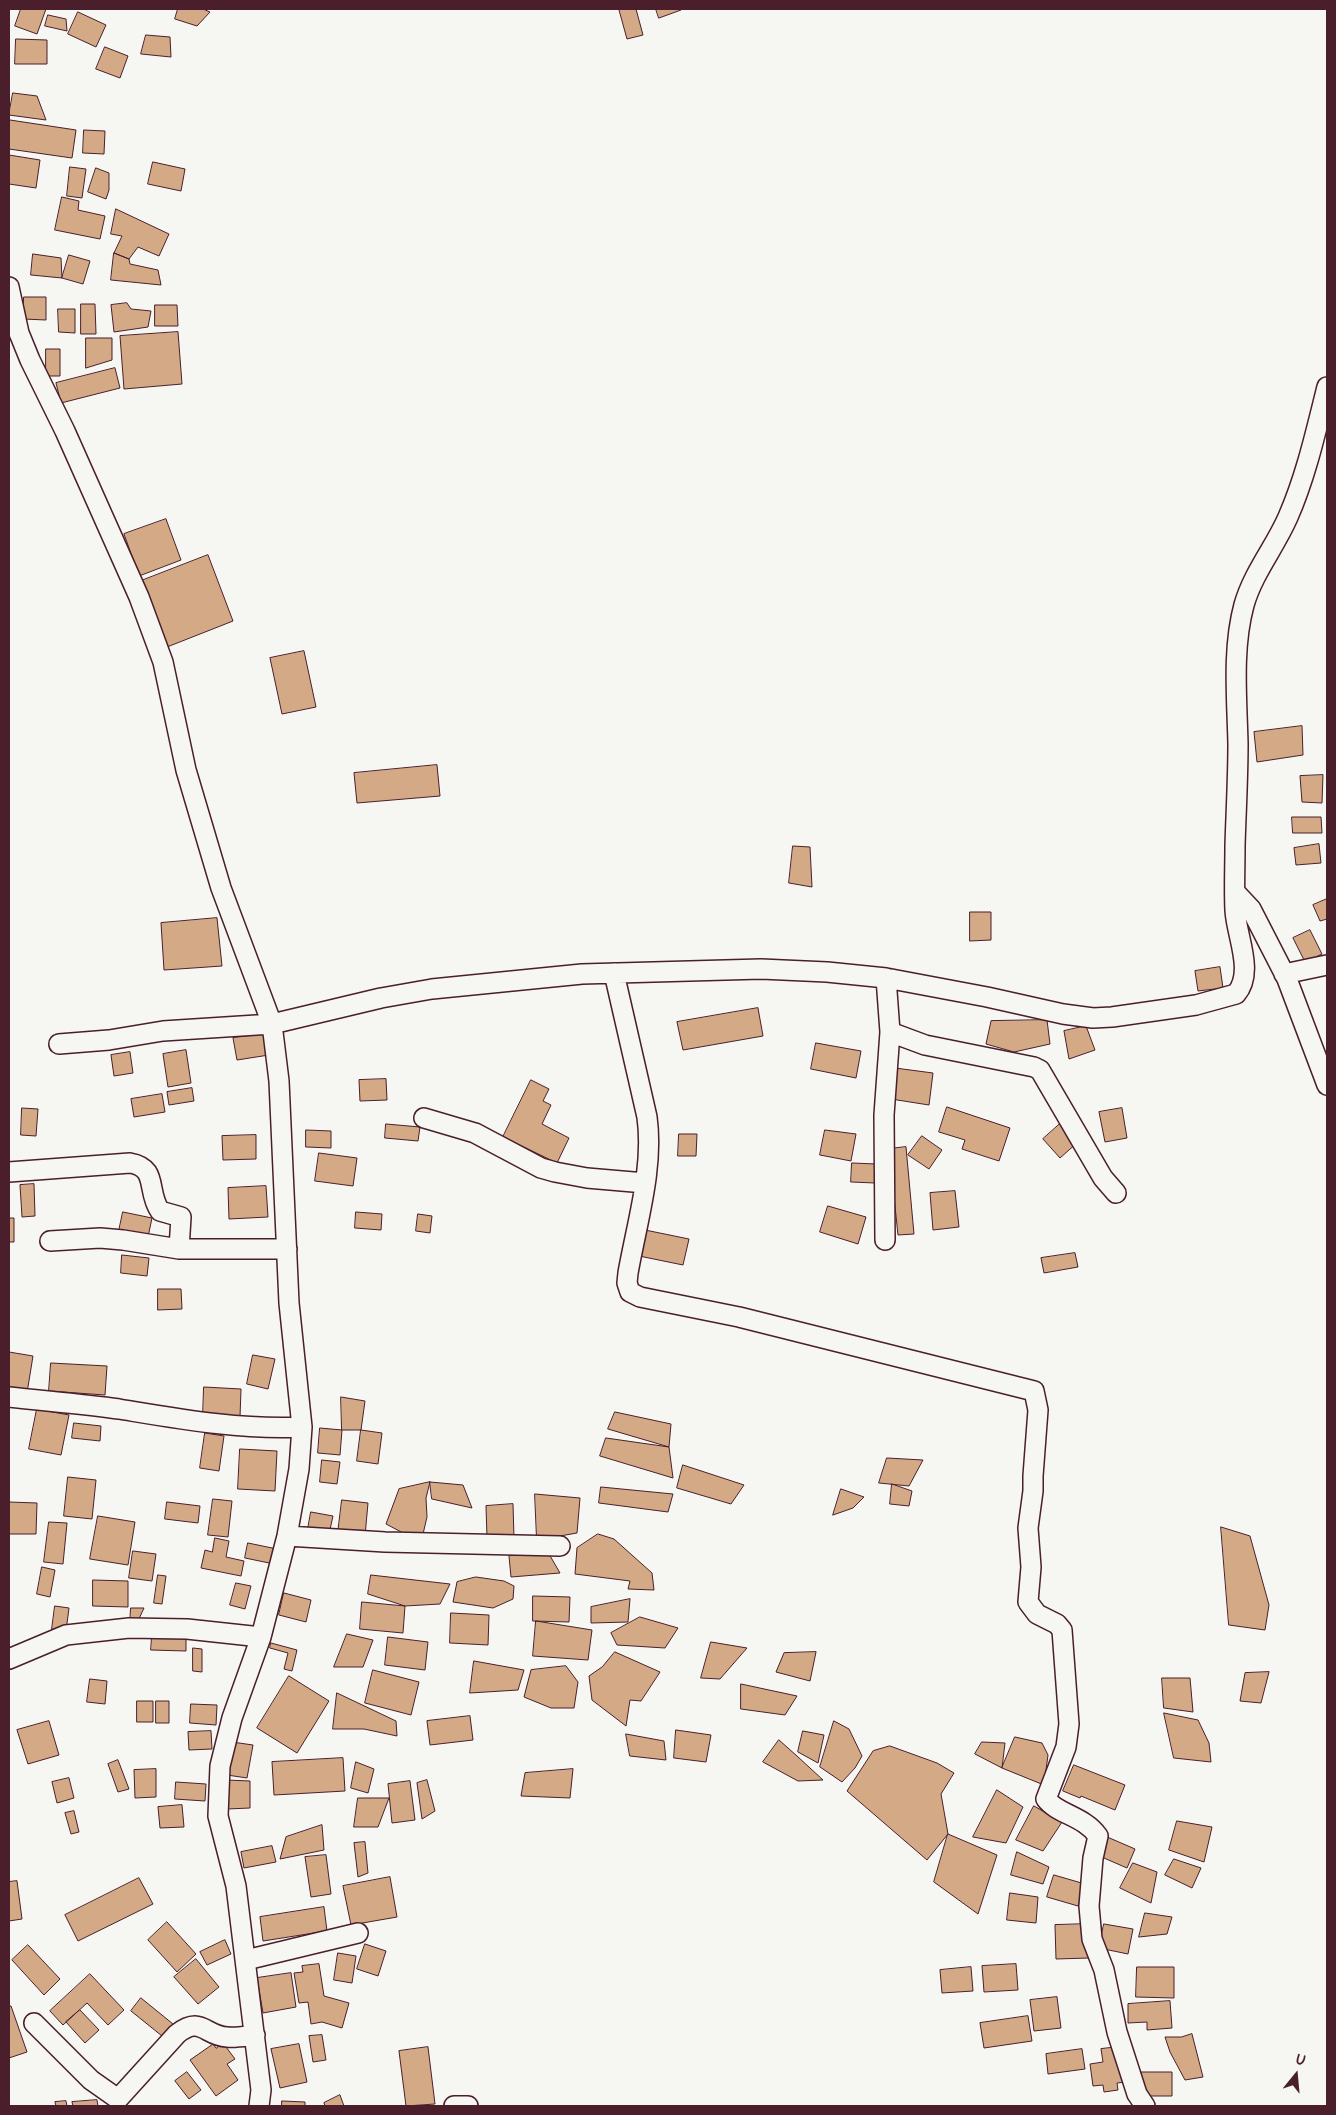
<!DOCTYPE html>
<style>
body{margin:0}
#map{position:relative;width:1336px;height:2115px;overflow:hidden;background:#f6f6f2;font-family:Pangolin,sans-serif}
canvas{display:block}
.frame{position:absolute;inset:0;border:10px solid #4a1f2b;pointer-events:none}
.north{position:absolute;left:1271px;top:2050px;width:50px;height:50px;-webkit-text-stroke:4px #f6f6f2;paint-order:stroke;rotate:17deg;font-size:14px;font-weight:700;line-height:20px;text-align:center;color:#4a1f2b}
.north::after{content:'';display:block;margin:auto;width:18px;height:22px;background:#4a1f2b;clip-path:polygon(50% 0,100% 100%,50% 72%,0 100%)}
</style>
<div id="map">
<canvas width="1336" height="2115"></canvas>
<div class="frame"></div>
<div class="north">U</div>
</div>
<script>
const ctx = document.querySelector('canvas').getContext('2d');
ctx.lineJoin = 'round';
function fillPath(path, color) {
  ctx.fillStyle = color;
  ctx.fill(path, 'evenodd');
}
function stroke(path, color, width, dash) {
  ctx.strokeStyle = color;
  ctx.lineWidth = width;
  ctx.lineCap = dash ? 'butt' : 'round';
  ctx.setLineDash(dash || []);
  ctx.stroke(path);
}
const building = new Path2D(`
 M21,9h25l-9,25 -22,-8z
 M178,9h25l7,3 -13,14 -22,-7z
 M622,9h14l7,26 -16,4 -8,-29z
 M656,9h24l1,1 -22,8z
 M78,12l28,13 -10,22 -28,-13z
 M48,15l18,4 1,12 -22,-5z
 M146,35l24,2 1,20 -30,-3z
 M16,39l31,1v24h-32z
 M105,47l23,9 -8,22 -24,-9z
 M13,93l24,3 9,24 -37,-5z
 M10,120l66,10 -4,28 -63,-9z
 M84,130l21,1 -1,23 -21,-1z
 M9,155l31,5 -4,28 -27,-4z
 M153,162l32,7 -4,22 -33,-7z
 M70,167l16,2 -4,29 -15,-2z
 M96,168l13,5v17l-3,9 -18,-7z
 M62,197l17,4 -1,9 27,6 -5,23 -45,-9z
 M116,209l53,25 -10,22 -21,-9 -9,12 -15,-6 8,-17 -11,-2z
 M114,253l15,6 1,5 28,6 3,15 -50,-5z
 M33,254l28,4 1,20 -31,-3z
 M69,255l21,6 -7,23 -21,-6z
 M24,297h22v23l-23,-1z
 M127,303l4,6 20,2 -3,16 -34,5 -3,-27z
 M81,304h14l1,30h-15z
 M155,305h22l1,21h-23z
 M58,309h17v24l-16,-1z
 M178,332l4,52 -58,5 -4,-53z
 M86,338h26v22l-26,8z
 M46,349h14v27h-14z
 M115,368l5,20 -59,15 -5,-20z
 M166,519l15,41 -42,16 -15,-42z
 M208,555l25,66 -66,26 -26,-66z
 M304,651l12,56 -34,7 -12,-56z
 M1302,726l1,29 -46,7 -3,-30z
 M437,765l3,31 -83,7 -3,-30z
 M1323,775l-1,28 -20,-1 -2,-26z
 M1292,817h29l1,16h-29z
 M1319,844l2,19 -25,2 -2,-17z
 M793,846l17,1 2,40 -23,-4z
 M1327,899v20l-7,2 -7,-16z
 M970,912h21v28l-21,1z
 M217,918l5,48 -58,4 -3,-47z
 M1310,930l12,24 -17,8 -12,-24z
 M1220,967l3,21 -25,3 -3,-20z
 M758,1008l5,28 -80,14 -6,-28z
 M1047,1020l3,24 -36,8 -28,-8 5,-23z
 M1086,1026l9,24 -26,9 -5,-28z
 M265,1034l4,21 -32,5 -4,-22z
 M816,1043l45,8 -5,27 -45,-9z
 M186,1050l5,33 -23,4 -5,-33z
 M130,1052l3,21 -19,3 -3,-21z
 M895,1068l38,5 -4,32 -38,-6z
 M386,1079l1,21 -27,1 -1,-21z
 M531,1080l18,9 -6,12 8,4 -9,19 27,14 -12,25 -54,-26z
 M192,1088l2,13 -25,4 -2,-13z
 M162,1094l3,18 -31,5 -3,-18z
 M947,1107l63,21 -11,33 -37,-12 3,-9 -26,-8z
 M22,1108l16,1 -2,27 -15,-1z
 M1122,1108l5,30 -22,4 -6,-30z
 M1061,1123l17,19 -18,16 -17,-19z
 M386,1124l34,3 -2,14 -33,-3z
 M306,1130l25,1v17l-25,-1z
 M825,1130l31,4 -5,27 -31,-6z
 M679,1134h18l-1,22h-18z
 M256,1135v24l-33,1 -1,-24z
 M922,1136l20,14 -13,19 -21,-14z
 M906,1147l8,87 -16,1 -9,-86z
 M319,1153l38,5 -4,28 -38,-5z
 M852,1163l24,1 -1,19 -24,-1z
 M34,1184l1,32 -13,1 -2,-32z
 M266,1186l2,31 -39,2 -1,-31z
 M955,1191l4,36 -26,3 -3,-37z
 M828,1206l38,11 -8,27 -38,-12z
 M123,1212l29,6 -4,19 -29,-6z
 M356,1212l26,2 -1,16 -26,-2z
 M418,1214l14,2 -2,17 -14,-2z
 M9,1218h5v24h-5z
 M645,1230l44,9 -6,26 -44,-9z
 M1075,1253l3,14 -34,6 -3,-15z
 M122,1255l27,3 -2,18 -26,-3z
 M158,1289h23l1,20 -24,1z
 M9,1352l24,4 -6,37 -18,-4z
 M253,1355l22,4 -7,30 -21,-5z
 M51,1363l56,3 -2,29 -56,-4z
 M204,1387l37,2 -1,28 -37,-2z
 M341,1397l24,4 -4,29h-19z
 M37,1409l32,6 -8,40 -32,-6z
 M615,1412l56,12 -2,23 -61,-18z
 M74,1423l27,3 -1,15 -28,-3z
 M320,1428l22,2 -2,25 -22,-2z
 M361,1430l21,3 -4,31 -21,-3z
 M205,1433l19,3 -5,35 -19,-3z
 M606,1438l63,9 4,31 -73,-22z
 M240,1449l37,2 -2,40 -37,-2z
 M887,1458l36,2 -14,26 -30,-3z
 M322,1460l18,2 -3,22 -17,-2z
 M683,1465l61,20 -13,19 -54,-16z
 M68,1477l28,3 -4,39 -28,-3z
 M430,1482l33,3 9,23 -40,-9z
 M430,1482l-4,16 1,19 -4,17 -16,1 -21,-11 13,-35z
 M892,1484l20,7 -3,15 -19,-2z
 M601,1487l72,7 -5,18 -69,-9z
 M841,1489l23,8 -11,11 -20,7z
 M535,1494l45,4 -3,35 -40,7z
 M213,1499l19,2 -4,36 -20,-2z
 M342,1500l26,3 -3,33 -27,-3z
 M9,1502l28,1 -1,31h-27z
 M167,1502l33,4 -2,17 -33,-4z
 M513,1504l1,34h-27l-1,-32z
 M311,1512l22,4 -4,18 -21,-5z
 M98,1516l37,6 -7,43 -38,-6z
 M49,1522l18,1 -4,41 -19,-2z
 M1221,1527l29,9 19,69 -4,25 -36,-5z
 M598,1534l16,5 38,34 2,17 -26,-1 2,-8 -55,-7 2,-26z
 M215,1538l14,3 -3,16 18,4 -3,15 -40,-8 4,-18 7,2z
 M248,1543l29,6 -3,15 -29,-6z
 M133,1551l23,3 -4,27 -23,-3z
 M549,1554l11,19 -49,4 -2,-21z
 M42,1567l13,3 -5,27 -13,-3z
 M158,1575l8,1 -4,28 -8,-1z
 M371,1575l79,9 -10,20 -35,2 -37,-12z
 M476,1577l28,4 10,5 -1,13 -20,9 -40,-6 4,-20z
 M93,1580l35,1v26l-35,-1z
 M236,1583l15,3 -6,23 -15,-4z
 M284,1593l27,7 -5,22 -27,-7z
 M533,1596l37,1 -1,25 -36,-1z
 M630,1599l-2,23 -37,1v-16z
 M362,1602l43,4 -2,27 -43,-4z
 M55,1606l14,2 -3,23 -14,-2z
 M131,1608h13l-6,13 -8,2z
 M451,1613l38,2 -1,30 -38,-2z
 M640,1617l38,11 -13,20 -48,-3 -6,-12z
 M536,1621l56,9 -4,30 -55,-4z
 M347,1634l26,6 -10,27h-29z
 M152,1637l34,1v13l-35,-1z
 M388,1637l40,5 -3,28 -40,-5z
 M711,1642l36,6 -27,31 -19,-1z
 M271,1643l26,7 -5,21 -8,-2 4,-16 -18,-5z
 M193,1648l9,1v23l-9,-1z
 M615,1652l45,20 -19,29 -11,-1 -4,26 -34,-26 -3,-24 13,-9z
 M816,1652l-6,29 -34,-9 8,-19z
 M474,1661l50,9 -6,20 -48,3z
 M566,1666l12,16 -4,26h-23l-27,-11 7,-27z
 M373,1670l46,12 -8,33 -46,-12z
 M1269,1672l-8,31 -21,-2 5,-28z
 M289,1676l40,25 -32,52 -40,-25z
 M1162,1678h28l3,34 -29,-4z
 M90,1679l17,2 -2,23 -18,-2z
 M741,1684l56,12 -12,19 -44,-6z
 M337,1693l59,28 1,15 -33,-7h-31z
 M137,1701h16v21h-16z
 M156,1701h13v22h-13z
 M191,1704l26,1 -1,20 -26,-2z
 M1164,1713l34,7 11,23 2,19 -37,-4z
 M470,1716l3,24 -43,5 -3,-24z
 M49,1721l10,34 -31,9 -11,-34z
 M834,1721l15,8 13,27 -7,12 -13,14 -22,-15z
 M676,1730l35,5 -5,27 -32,-4z
 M211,1731l1,18 -23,1 -1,-18z
 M803,1731l21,4 -6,28 -20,-11z
 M626,1734l38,7 2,19 -36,-4z
 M1015,1737l27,6 6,12 -4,30 -42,-17z
 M779,1740l18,16 26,24 -25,1 -35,-19z
 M232,1742l21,3 -6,33 -20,-3z
 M982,1742l23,1 -3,25 -27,-14z
 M890,1746l47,17 17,10 -13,21 7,40 -21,26 -80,-69 26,-40z
 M343,1758l2,33 -71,4 -2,-33z
 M118,1760l11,29 -11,3 -10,-28z
 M356,1762l18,7 -6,24 -17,-5z
 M1074,1765l51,20 -10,25 -34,-14 -1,2 -17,-7z
 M156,1769v28l-21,1 -1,-28z
 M573,1769l-3,29 -49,-2 4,-23z
 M69,1778l5,20 -17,5 -5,-21z
 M226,1780l24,1v27l-23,1z
 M427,1780l8,31 -13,8 -5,-36z
 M410,1781l5,39 -23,3 -4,-39z
 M176,1782l30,2 -1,17 -30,-2z
 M997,1790l26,17 -17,36 -33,-6z
 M358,1798h31l-11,29h-24z
 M182,1805l2,22 -24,1 -2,-21z
 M1034,1806l28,16 -19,29 -27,-11z
 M74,1811l5,21 -8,2 -6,-21z
 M1177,1821l35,6 -8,35 -35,-12z
 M322,1825l2,25 -44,9 6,-22z
 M948,1834l49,21 -19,59 -44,-32z
 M1105,1836l30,13 -8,19 -30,-13z
 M365,1842l3,31 -10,4 -4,-34z
 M272,1846l4,16 -32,6 -3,-16z
 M1017,1852l32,15 -6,17 -32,-9z
 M326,1855l5,39 -20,3 -6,-40z
 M1174,1859l27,9 -9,20 -27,-13z
 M1133,1863l24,9 -6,31 -31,-15z
 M1054,1875l31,9 -7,22 -31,-9z
 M390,1877l7,40 -46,8 -8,-39z
 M139,1878l14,26 -75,37 -13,-26z
 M17,1881l5,38 -13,2v-39z
 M1010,1893l28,4 -2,26 -29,-3z
 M324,1907l3,24 -64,10 -3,-24z
 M1145,1913l27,4 -5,17 -28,3z
 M167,1922l29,32 -19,18 -29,-32z
 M1088,1924l1,34 -33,1 -1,-34z
 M1104,1924l29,5 -5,25 -29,-6z
 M225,1940l6,14 -24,11 -7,-13z
 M365,1944l21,7 -8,25 -21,-7z
 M28,1945l32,34 -16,16 -32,-35z
 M338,1953l18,3 -4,27 -18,-3z
 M196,1959l23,28 -21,17 -24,-27z
 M319,1964l5,32 25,7 -7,25 -20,-6 -11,2 -3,-22 -9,1 -5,-30 9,-1 -1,-6z
 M1016,1964l2,26 -34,2 -2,-26z
 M971,1967l2,24 -31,2 -2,-23z
 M1137,1967h37v31l-38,-1z
 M291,1973l5,34 -33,6 -6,-35z
 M90,1974l34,36 -16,15 -21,-22 -24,22 -13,-14z
 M1057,1997l4,31 -27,3 -4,-31z
 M141,1998l32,26 -11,12 -31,-25z
 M1170,2001l2,27 -25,2v-8l-19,1v-19z
 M9,2006h2l16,46 -18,6z
 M80,2010l19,20 -14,13 -19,-21z
 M1028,2016l4,25 -48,7 -4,-25z
 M1192,2034l11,43 -18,3 -15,-28 -5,-15h16z
 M322,2035l4,25 -13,2 -4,-26z
 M223,2043l12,16 -8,5 11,16 -22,16 -26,-36 23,-16 3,4z
 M299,2044l8,38 -27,6 -9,-39z
 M428,2047l7,57 -29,2 -7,-55z
 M1119,2047l8,35 -10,1 1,7 -14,2 -1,-7 -10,1 -3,-22 13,-2 -2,-13z
 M1082,2049l3,20 -37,5 -2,-20z
 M187,2072l14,18 -12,9 -14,-18z
 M1141,2072h31v24h-31z
 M340,2095l4,11h-19l-1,-3z
 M97,2100l1,6h-25l-1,-4z
 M66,2101l1,5h-11l-1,-4z
 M282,2101l23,1v4h-23z`);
const minor = new Path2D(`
 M9,287l10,46 11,27 35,71 74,166 24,65 23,108 35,118 51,136 7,57 10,222 13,124 -3,42 -12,67 -26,101 -29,81 -12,48 -2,50 18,70 25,204 -2,16
 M1236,893l15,16 36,70 40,106
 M614,973l33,144c7,51 -10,105 -19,156l-1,10 3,9 10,5 99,20 295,74 4,19 -5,66v15l-5,37 3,39 -3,35 9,12 20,10 5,6 7,94 -3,23 -20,52c11,15 38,17 52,37l-5,22 -4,48 3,33 12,31 13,62 20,62 8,12
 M1284,974l43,-9
 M890,1032l35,13 109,22 6,3 63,108 13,15
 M59,1044l50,-4 54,-9 109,-7 109,-26 51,-9 150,-15 179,-5 66,3 59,6 101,19 76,17 30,4 19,-1 84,-12 40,-11c19,-22 0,-59 -1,-84 -1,-21 0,-43 0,-64 1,-34 3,-68 3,-102 -1,-45 -6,-95 6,-139 9,-32 31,-58 44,-88 18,-41 28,-86 39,-130
 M424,1118l51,15 66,35 14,4 32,6 58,5
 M9,1172l121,-9c29,5 16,28 30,48l21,6 -2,32
 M885,1240l-1,-125 6,-83 -4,-54
 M50,1241l50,-3 23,2 56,9h108
 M9,1397c36,4 74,7 110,12 61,10 121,21 183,18
 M287,1536l98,6 175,4
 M9,1659l57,-24 63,-7 58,1 74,8
 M246,1960l112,-27
 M34,2023l57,57 27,19 59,-65c24,-19 28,2 50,3 9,1 19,-1 28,-2
 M454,2106h14`);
fillPath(building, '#d3aa85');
stroke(building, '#4a1f2b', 1);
stroke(minor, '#4a1f2b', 22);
stroke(minor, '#f6f6f2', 19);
</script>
